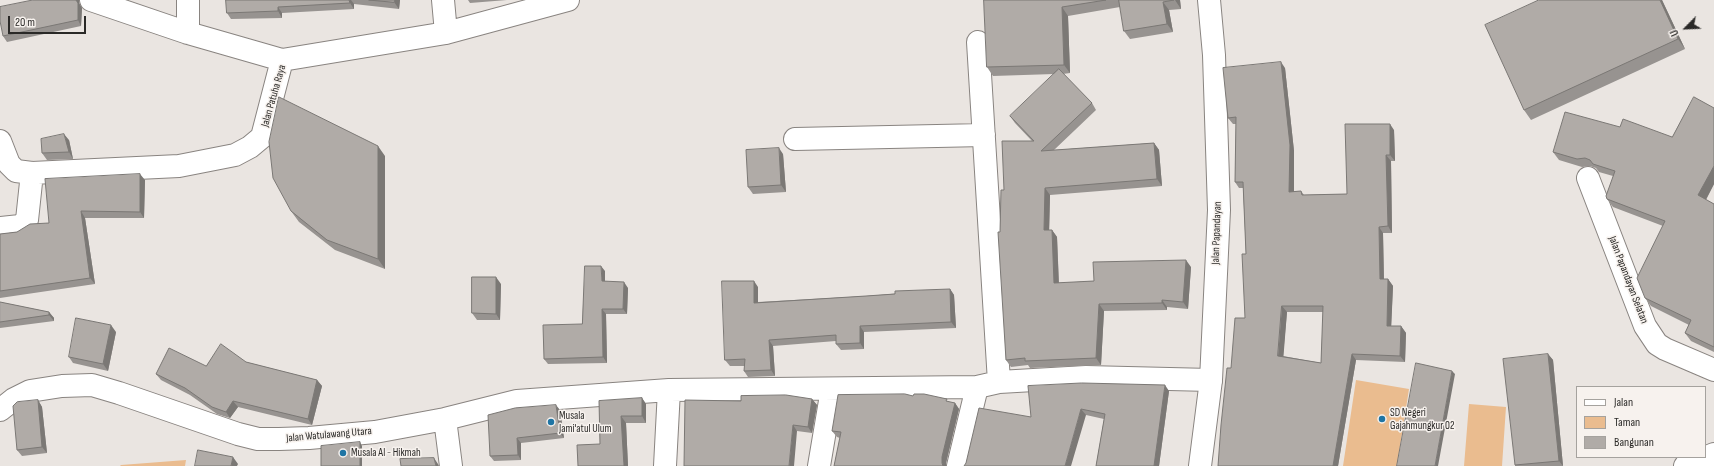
<!DOCTYPE html>
<style>
body{margin:0}
#map{position:relative;width:1714px;height:466px;overflow:hidden;background:#eae5e1;font-family:"Sofia Sans Condensed",sans-serif}
canvas{display:block}
.legend{position:absolute;left:1576px;top:386px;width:130px;height:72px;box-sizing:border-box;background:#f7f2ee;border:1px solid #a5a29e;margin:0;padding:5px 7px;list-style:none;font-size:12px;color:#2a2927}
.legend li{display:flex;align-items:center;gap:8px;height:20px}
.legend b{width:20px;border:1px solid #a5a29e}
.north{position:absolute;left:1666px;top:8px;width:40px;height:40px;-webkit-text-stroke:3px #f7f2ee;paint-order:stroke;rotate:246deg;font-size:11px;font-weight:700;line-height:16px;text-align:center;color:#2a2927}
.north::after{content:'';display:block;margin:auto;width:14px;height:18px;background:#2a2927;clip-path:polygon(50% 0,100% 100%,50% 72%,0 100%)}
.scale{position:absolute;left:8px;top:16px;width:78px;height:18px;box-sizing:border-box;border:2px solid #2a2927;border-top:0;padding-left:5px;font-size:12px;line-height:14px;white-space:nowrap;color:#2a2927;-webkit-text-stroke:3px #f7f2ee;paint-order:stroke}
</style>
<div id="map">
<canvas width="1714" height="466"></canvas>
<ul class="legend">
<li><b style="height:5px;background:#fff"></b>Jalan</li>
<li><b style="height:11px;background:#eabc8f"></b>Taman</li>
<li><b style="height:11px;background:#b0aba7"></b>Bangunan</li>
</ul>
<div class="north">U</div>
<div class="scale">20 m</div>
</div>
<script>
const ctx = document.querySelector('canvas').getContext('2d');
ctx.lineJoin = 'round';
function fillPath(path, color) {
  ctx.fillStyle = color;
  ctx.fill(path, 'evenodd');
}
function stroke(path, color, width, dash) {
  ctx.strokeStyle = color;
  ctx.lineWidth = width;
  ctx.lineCap = dash ? 'butt' : 'round';
  ctx.setLineDash(dash || []);
  ctx.stroke(path);
}
function drawText(font, color, halo, rows, align = 'center') {
  ctx.font = font + ' "Sofia Sans Condensed",sans-serif';
  ctx.lineWidth = 3;
  ctx.setLineDash([]);
  ctx.textBaseline = 'middle';
  ctx.strokeStyle = halo;
  ctx.fillStyle = color;
  for (const [text, x, y, turn = 0] of rows) {
    ctx.save();
    ctx.translate(x, y);
    ctx.rotate((+turn || 0) * Math.PI / 180);
    ctx.textAlign = isNaN(turn) ? turn : align;
    if (halo) ctx.strokeText(text, 0, 0);
    ctx.fillText(text, 0, 0);
    ctx.restore();
  }
}
const green = new Path2D(`
 M1356,380l53,9 -12,77h-54z
 M1469,404l37,3 -4,59h-38z
 M186,460l-1,6h-65l1,-1z`);
const minor = new Path2D(`
 M91,0l97,33 94,27 164,-27 122,-33
 M443,0l3,33
 M188,33v-33
 M978,42l21,340
 M795,139l189,-4
 M0,141l9,23 7,7 16,2 147,-7 56,-11 15,-8 12,-10 20,-77
 M1588,178l57,148 12,18 8,5 49,21
 M0,228l20,-2 7,-6 5,-47
 M0,410l14,-11 16,-8 32,-5 30,-1 27,8 119,41 20,5h21l30,-1 66,-6 70,-13 72,-18 152,-11 308,-3 22,-5 87,-5 125,3
 M445,419l6,47
 M665,466l4,-76
 M819,466l13,-77
 M958,466l19,-79
 M1685,466l29,-12`);
const secondary = new Path2D(`
 M1200,466l11,-86 8,-170 -5,-155 -5,-55`);
const wall = new Path2D(`
 M33,0h46v3l3,5 -1,18 -74,16 -4,-6z
 M226,0h174l-1,9 -45,-5v5l-72,4v5l-51,1 -4,-6z
 M468,0h39l-37,3z
 M984,0h196l1,9 -12,1 4,22 -43,7 -6,-8 -4,-24 -52,9 2,57 -7,1 29,29 4,7 -42,40 100,-7 5,7 3,36 -112,9 -1,35h3l5,7 2,46 35,-2 97,-14 -3,42 -21,-2v3l-63,1 -3,54 -71,3 -2,-3 -17,2 -5,-7 -6,-128 4,-42 28,-49 -17,-18 -5,-7 44,-42 -61,2 -6,-9z
 M1662,0l23,49 -154,71 -7,-10z
 M1285,68l9,83v41l7,-1 3,4 43,-1 47,-64 1,31h-4l1,72h-9l1,46h4l5,7 -2,40h10l5,7 -1,29 -49,-2 -18,106h-120l13,-98 14,-50 1,-64 -3,-66h-4l-4,-6 1,-58h-3l-5,-6zM1287,312h36l-2,51 -38,-7z
 M1714,108v76l-8,16 8,4v148l-23,-11 -6,-8 4,-8 -38,-19 -6,-8 18,-72 -50,-19 -6,-8 6,-23 -14,-4 -3,-4 -6,-2 -8,1 -23,-7 -6,-8 67,-25 52,10z
 M69,140l4,19 -26,1 -5,-7z
 M783,154l3,38 -33,2 -5,-7z
 M385,156v113l-50,-19 -36,-28 -8,-11z
 M145,180l-1,38h-59l10,66 -95,14v-64l17,-2 32,-9z
 M605,271v10l23,7 -1,26h-21l1,49 -59,1 -4,-5 38,-35z
 M501,284l-1,36h-23l-5,-7z
 M758,287v15l108,-6 84,-7 4,6 2,33 -92,4v17l-23,1 -5,-6v-3l-63,5 2,30 -27,1 -4,-6 1,-5h-15l-5,-6z
 M0,302l49,10 5,6v3l-54,7z
 M116,332l-8,39 -35,-8 -4,-6z
 M1548,354l5,6 10,106h-48v-1z
 M246,362l71,18 5,6 -10,39 -74,-18 -8,11 -13,-4 -27,-19 -29,-15 -5,-6 50,-8z
 M1169,391l-10,75h-63l8,-47 -18,-4 -55,2z
 M913,396l42,7 4,6 -13,54v3h-112l6,-28 -3,-1 -5,-6z
 M642,398l4,6v19h-20l2,43 -28,-22 -1,-43z
 M812,399l5,6 -5,28 -15,-2 -56,-30z
 M38,400l4,7 5,46 -25,3 -5,-6z
 M560,410l4,28 -43,5v17l-27,1 -4,-5z`);
const shadedWall = new Path2D(`
 M76,0h3v3l3,5 -1,18 -3,-6z
 M349,0h2l3,4v5l-4,-6z
 M395,0h5l-1,9 -5,-7z
 M1175,0h5l1,9z
 M1660,0h2l23,49 -7,-10z
 M1163,2l6,8 4,22 -6,-8z
 M278,7l4,6v5l-4,-7z
 M1062,7l6,9 2,57 -6,-8z
 M1281,62l4,6 9,83v47l-5,-6z
 M1390,124l4,6 1,31 -5,-6z
 M64,134l5,6 4,19 -4,-7z
 M1154,143l5,7 3,36 -5,-7z
 M378,146l7,10v113l-7,-10z
 M779,148l4,6 3,38 -5,-7z
 M1386,155l5,6 1,72 -4,-7z
 M1714,166v18l-10,19 -6,-8z
 M140,174l5,6 -1,38 -4,-6z
 M1045,188l5,7 -1,42 -5,-7z
 M81,211l4,7 10,66 -5,-6z
 M1379,227l4,6 1,52 -4,-6z
 M1052,230l5,7 2,53 -5,-7z
 M1186,260l5,7 -3,42 -5,-7z
 M601,266l4,5v15l-3,-5z
 M496,277l5,7 -1,36 -4,-6z
 M1388,279l5,7 -2,46 -4,-6z
 M754,281l4,6v22l-4,-6z
 M624,282l4,6 -1,26 -4,-5z
 M950,289l4,6 2,33 -5,-6z
 M1162,300l5,7v3l-5,-7z
 M1099,304l5,7 -3,54 -5,-7z
 M1282,306l5,6 -4,50 -5,-6z
 M602,309l4,5 1,49 -4,-6z
 M49,312l5,6v3l-5,-6z
 M111,325l5,7 -8,39 -5,-7z
 M860,326l4,6v17l-4,-6z
 M1401,326l5,7 -1,29 -5,-6z
 M769,340l4,6 2,30 -4,-6z
 M1352,354l4,6 -18,106h-5z
 M1548,354l5,6 10,106 -4,-5z
 M1452,371l3,3 -17,92h-3z
 M317,380l5,6 -10,39 -4,-6z
 M1165,385l4,6 -10,75h-5z
 M642,398l4,6v19l-4,-7z
 M812,399l5,6 -5,28 -4,-6z
 M38,400l4,7 5,46 -5,-6z
 M233,401l5,6 -8,11 -4,-6z
 M955,403l4,6 -13,54v3h-3l-1,-3v-6z
 M556,405l4,5 4,28 -4,-5z
 M1081,409l5,6 -15,51h-6z
 M621,416l5,7 2,43h-4z
 M793,425l4,6 -3,35h-5z
 M517,438l4,5v17l-3,-5z
 M360,442l2,4v20h-2z
 M233,457l5,7 -1,2h-6z
 M434,458l4,6 1,2h-3z`);
const building = new Path2D(`
 M33,0h43l2,3v17l-75,16 -3,-15v-14z
 M226,0h123l1,3 -72,4v4l-51,2z
 M369,0h26l-1,2z
 M984,0h122l-44,7 2,58 -77,2z
 M1119,0h55l-11,2 4,22 -43,7z
 M1539,0h121l18,39 -154,71 -39,-85z
 M1281,62l9,83 -1,47 12,-1 1,4 45,-1 -2,-70h45v31h-4l2,71 -9,1 1,52h8l-1,47h14l-1,30 -48,-2 -19,112h-115l3,-41 6,-57h4l4,-50h10l-3,-64h4l-3,-72h-8l1,-65 -8,1 -5,-50zM1282,306h41l-2,57 -43,-7z
 M1059,69l33,34 -51,48 113,-8 3,36 -112,9 -1,42h8l2,53 40,-2 -1,-19 93,-2 -3,42 -21,-2v3l-63,1 -3,54 -71,3v-3l-19,2 -8,-128h2l1,-42h3l-2,-49h32l-24,-25z
 M279,97l99,49v113l-51,-19 -36,-29 -18,-33 -4,-36z
 M1694,97l20,11v58l-16,29 16,9v143l-29,-14 6,-13 -46,-22 -8,-20 28,-57 -58,-22 -1,-3 9,-25 -22,-7 -3,-4 -5,-2 -8,1 -24,-7 12,-40 55,15 3,-8 49,18z
 M64,134l5,18 -27,1 -1,-14z
 M779,148l2,37 -33,2 -2,-37z
 M140,174v38l-59,-1 9,67 -90,13v-57l17,-2 13,-8 19,-1 -4,-44z
 M585,266h16l1,15 22,1 -1,27h-21l1,48 -59,2 -1,-34 39,-1z
 M472,277h24v37l-24,-1z
 M722,281h32v22l112,-7 29,-2v-3l55,-2 1,33 -91,4v17l-24,1v-9l-67,5 2,30 -27,1 1,-12 -20,1z
 M0,302l49,10v3l-49,7z
 M76,318l35,7 -8,39 -34,-7z
 M221,344l25,18 71,18 -9,39 -75,-18 -7,11 -14,-5 -27,-19 -29,-14 13,-26 37,18z
 M1548,354l11,107 -44,4 -12,-106z
 M1416,363l36,8 -17,95h-38z
 M1082,383l83,2 -11,81h-58l9,-52 -24,-5 -16,57h-101l2,-3 13,-55 52,9 -3,-31z
 M905,394l8,2 1,-2h10l23,5 -1,2 9,2 -13,54v6l1,3h-109l7,-34 -9,-1 6,-36z
 M786,395l26,4 -4,28 -15,-2 -4,41h-105l1,-66 56,1v-5z
 M642,398v18h-21l3,50h-46l-1,-21 23,-1 -1,-43z
 M38,400l4,47 -25,3 -4,-44 4,-4z
 M556,405l4,28 -43,5 1,17 -28,1 -2,-41 27,-7z
 M360,442v24h-39v-20z
 M198,450l35,7 -2,9h-36z
 M434,458l2,8h-35l-1,-7z`);
const markers = [
 [1382,419,4,"#1f75a4"],
 [551,422,4,"#1f75a4"],
 [343,453,4,"#1f75a4"]
];
const streetNames = [
 ["Jalan Patuha Raya",274,96,-74],
 ["Jalan Papandayan",1217,233,-88],
 ["Jalan Papandayan Selatan",1628,280,69],
 ["Jalan Watulawang Utara",329,435,-5]
];
const poiNames = [
 ["SD Negeri",1390,413],
 ["Gajahmungkur 02",1390,426],
 ["Musala",559,416],
 ["Jami'atul Ulum",559,429],
 ["Musala Al - Hikmah",351,453]
];
fillPath(green, '#eabc8f');
stroke(minor, '#898480', 24);
stroke(secondary, '#898480', 24);
stroke(minor, '#fff', 22);
stroke(secondary, '#fff', 22);
fillPath(wall, '#979390');
fillPath(shadedWall, '#7b7875');
fillPath(building, '#b0aba7');
stroke(building, '#7b7875', 1);
for (const [x, y, r, color] of markers) {
  const dot = new Path2D();
  dot.arc(x, y, r, 0, 2 * Math.PI);
  ctx.fillStyle = color;
  ctx.fill(dot);
  stroke(dot, '#f7f2ee', 1.5);
}
drawText('11px', '#2a2927', '#f7f2ee', streetNames);
drawText('11px', '#2a2927', '#f7f2ee', poiNames, 'left');
</script>
